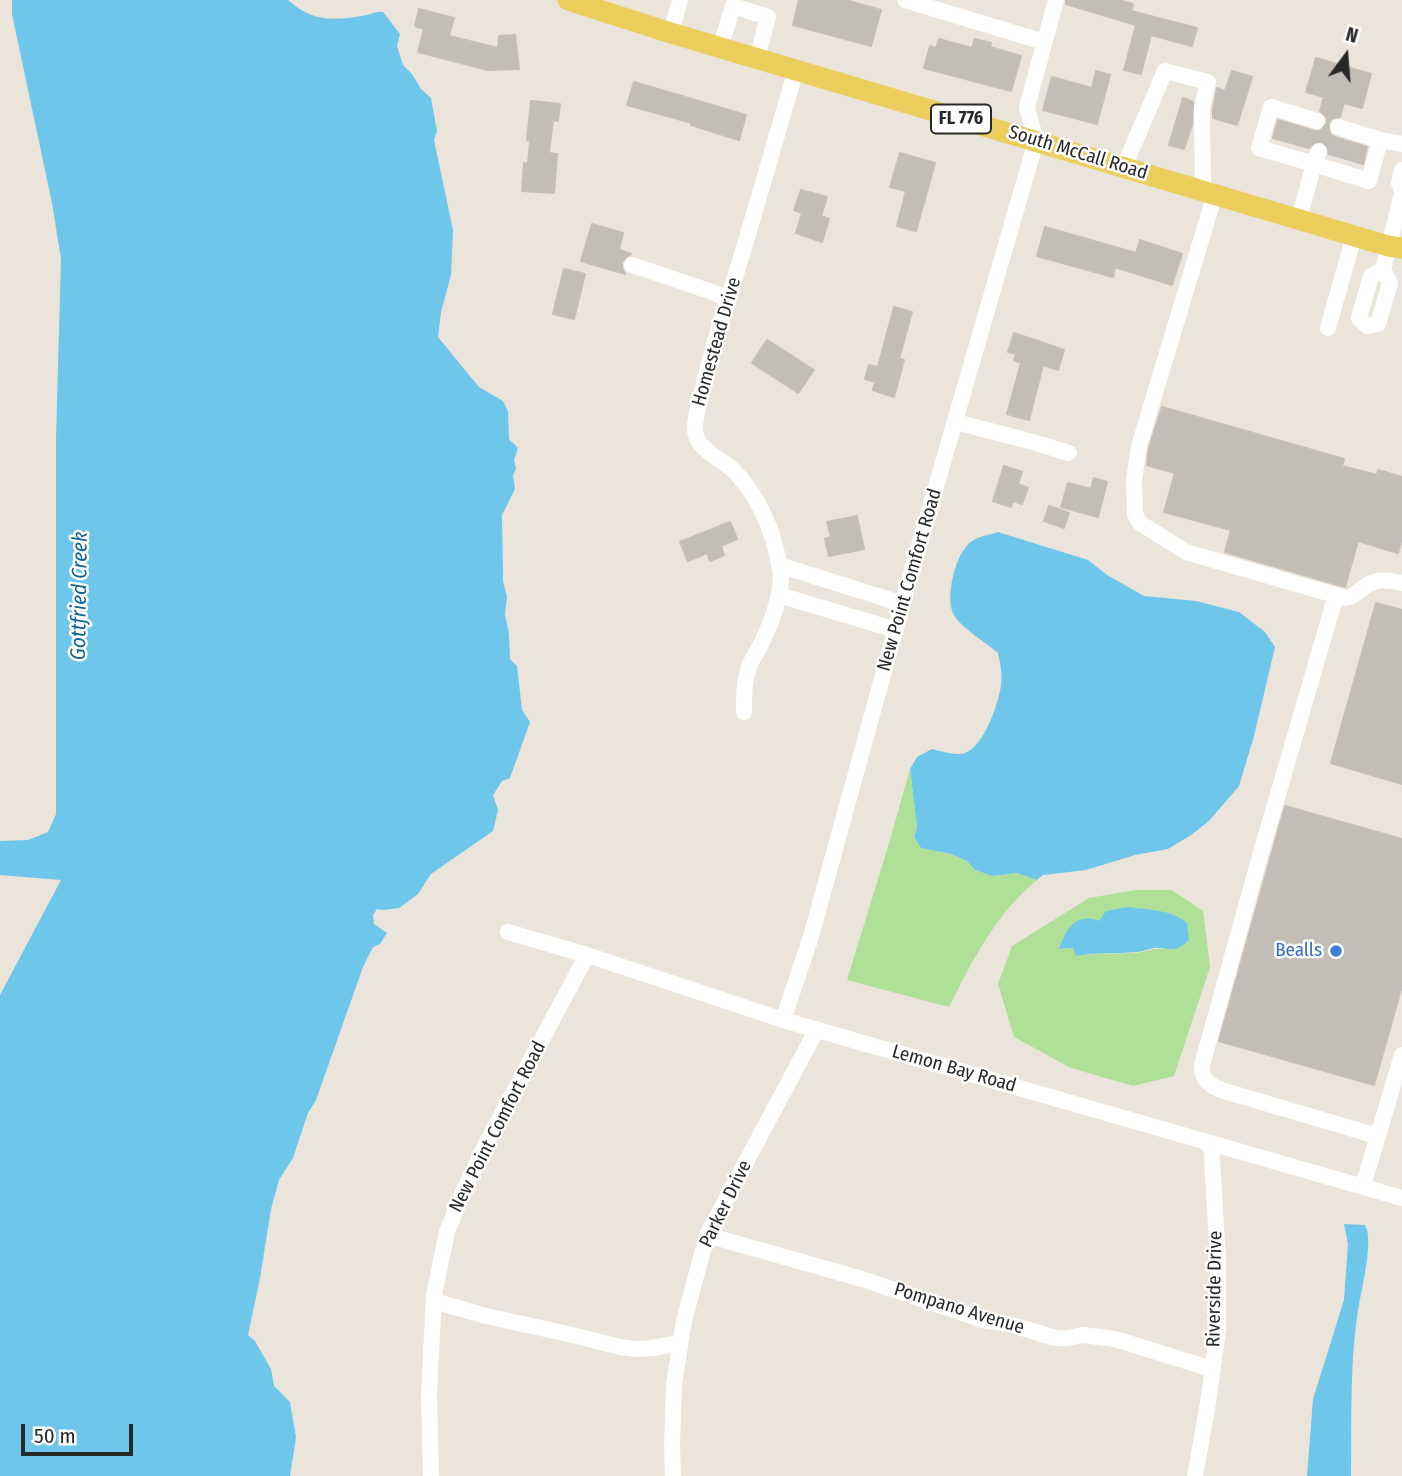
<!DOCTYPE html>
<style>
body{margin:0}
#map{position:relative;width:1402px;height:1476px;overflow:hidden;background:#eae4da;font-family:"Fira Sans Condensed",sans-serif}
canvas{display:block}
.north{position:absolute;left:1311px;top:21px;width:70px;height:70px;-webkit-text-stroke:5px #fff;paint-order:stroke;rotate:16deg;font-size:19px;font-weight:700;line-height:28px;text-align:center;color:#282828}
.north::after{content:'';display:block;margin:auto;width:24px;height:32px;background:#282828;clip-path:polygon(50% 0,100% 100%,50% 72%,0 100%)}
.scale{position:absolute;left:21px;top:1424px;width:112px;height:32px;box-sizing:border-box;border:4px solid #282828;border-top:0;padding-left:9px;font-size:21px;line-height:24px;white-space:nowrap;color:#282828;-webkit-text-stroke:5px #fff;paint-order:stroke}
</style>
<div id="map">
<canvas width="1402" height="1476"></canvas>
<div class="north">N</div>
<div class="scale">50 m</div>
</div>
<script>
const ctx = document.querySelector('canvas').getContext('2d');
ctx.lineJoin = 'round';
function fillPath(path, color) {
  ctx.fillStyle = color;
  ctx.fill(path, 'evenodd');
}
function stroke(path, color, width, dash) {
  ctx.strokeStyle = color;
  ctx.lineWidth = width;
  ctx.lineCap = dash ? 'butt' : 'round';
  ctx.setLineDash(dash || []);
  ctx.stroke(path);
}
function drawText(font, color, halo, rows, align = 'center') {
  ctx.font = font + ' "Fira Sans Condensed",sans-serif';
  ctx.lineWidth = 5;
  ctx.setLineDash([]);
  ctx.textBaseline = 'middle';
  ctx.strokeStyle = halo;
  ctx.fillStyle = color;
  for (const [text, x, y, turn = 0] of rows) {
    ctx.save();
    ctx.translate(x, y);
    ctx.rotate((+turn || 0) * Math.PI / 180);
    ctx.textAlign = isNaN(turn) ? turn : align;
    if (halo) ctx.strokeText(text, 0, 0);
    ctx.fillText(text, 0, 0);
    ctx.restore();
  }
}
const green = new Path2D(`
 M910,769l7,58 -3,10 7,11 30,6 16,7 8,9 17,6 25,-3 20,7c-40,32 -65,81 -88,127l-102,-27 43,-140z
 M1135,890h37l31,21 7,56 -36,109 -41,10 -62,-18 -57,-31 -16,-53 14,-38 77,-48zM1099,921l68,29c-13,-4 -20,2 -33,3 -20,1 -39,0 -58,3l-2,-8 -14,1z`);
const water = new Path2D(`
 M12,0h276c23,21 44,21 74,16 8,-1 13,-5 21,-4l17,22 -3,12 6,19 9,9 9,15 10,9 6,33 -3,9 19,90 -2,45 -10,37 -3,25 41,50 24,14 5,10 1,28 9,9 -4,12 2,9 -3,6 2,14 -13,26 1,66 4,16 -2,17 4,20 1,25 7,7 5,44 8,12 -20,56 -8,3 -9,14 5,15 -5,21 -62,43 -13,20 -19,14 -16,2 -6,-1 -4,6 1,9 13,9 -7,11 -7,3 -10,20 -47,133 -8,13 -15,45 -14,22 -8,29 -11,69 -12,57 7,6 16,28 3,17 16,16 6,35 -6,39h-290v-481l61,-115 -61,-5v-34l28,-1 20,-8 8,-18v-375l5,-180 -9,-56 -40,-189z
 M998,532l90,28 19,15 37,21 52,5 43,11 26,20 10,15 -21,89 -15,50 -30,35 -18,14 -23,14 -33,6 -49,15 -43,5 -6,5 -20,-7 -25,3 -17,-6 -8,-9 -16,-7 -30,-6 -7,-11 3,-10 -7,-58 7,-12 15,-8c9,2 23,7 33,4 19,-7 33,-48 36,-67 2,-10 -1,-23 -3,-33 -12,-11 -39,-26 -45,-40 -8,-17 3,-62 19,-72 7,-5 18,-6 26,-9z
 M1128,907c21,3 42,2 59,16l2,17c-13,12 -14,9 -30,8 -7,-1 -15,4 -22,4 -21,2 -41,0 -61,4l-3,-8 -14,1c7,-20 17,-37 40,-28l7,-10z
 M1344,1224l21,1c8,13 -1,53 -4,69 -12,59 -9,122 -10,182h-44l6,-77 31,-99 4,-56z`);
const building = new Path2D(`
 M799,0h46l36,10 -10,36 -78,-21z
 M1066,0h53l14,4 -2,7 66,17 -5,18 -41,-11 -10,39 -17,-4 12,-45 -70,-21z
 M419,9l35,9 -5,18 49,12 1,-12 16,-1 4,34 -31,1 -70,-18 6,-23 -9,-3z
 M939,39l33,9 3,-9 16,4 -1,4 31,9 -10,35 -87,-23 6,-22 6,2z
 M1316,58l55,16 -9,34 -18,-5 -4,14 -9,2 -3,6 2,9 4,3 33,10 -4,17 -34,-10 -1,-9 -6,-4 -9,1 -4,6 -36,-10 5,-18 37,11h5l7,-6v-7l-7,-7 4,-14 -18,-5z
 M1096,71l14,4 -13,49 -54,-14 9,-33 40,11z
 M1232,71l20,6 -15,48 -24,-7v-9l4,-21 8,3z
 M634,82l112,33 -7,25 -48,-15 1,-2 -65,-18z
 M1183,98l10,4 -1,23 -8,24 -15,-4z
 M531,101l29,3 -2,17 -5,-1 -4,33 8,1 -3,39 -32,-2 2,-28 4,1 2,-23 -3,-1z
 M900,153l35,10 -19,68 -19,-5 9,-35 -16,-4z
 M801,190l26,7 -6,19 8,3 -7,23 -26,-9 6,-20 -8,-3z
 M592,224l31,9 -4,17 12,4 -6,4 -3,4v6l3,6 -44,-13z
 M1045,227l91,26 4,-13 42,14 -10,31 -57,-18 -2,10 -76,-21z
 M564,269l21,5 -11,45 -21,-5z
 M894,307l18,5 -13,47 5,1 -10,37 -21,-7 2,-8 -10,-3 4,-14 9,2z
 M1014,333l50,17 -6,20 -15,-5 -14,55 -22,-6 14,-51 -7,-3 2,-6 -8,-2z
 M767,340l47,30 -16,23 -46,-30z
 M1162,407l182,52 -2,7 35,9 1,-5 24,7v61l-4,15 -40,-12 -13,46 -120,-35 6,-22 -67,-18 11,-39 -28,-8 2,-17z
 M1004,466l18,6 -4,12 10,4 -6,16 -9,-3 -2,6 -18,-6z
 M1094,478l13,4 -9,35 -37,-10 7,-24 23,6z
 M1049,506l20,7 -5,15 -20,-7z
 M857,516l7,33 -35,7 -4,-17 6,-2 -4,-15z
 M730,522l7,17 -16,7 3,9 -14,6 -3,-8 -19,8 -8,-19z
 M1376,603l26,7v174l-71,-21z
 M1285,806l117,33v147l-28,99 -155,-44z`);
const minorTunnel = new Path2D(`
 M1287,142l5,-18
 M1301,146l5,-18
 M1319,151l7,-27
 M1335,156l5,-19
 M1351,160l5,-18`);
const minor = new Path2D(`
 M905,0l139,42
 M671,33l9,-33
 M720,48l13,-42 35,11 -11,41
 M1380,140l22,4
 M1319,151l-5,13 55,17 11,-41 -42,-13
 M1124,167l41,-96 43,11 -6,26 1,83
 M1402,170l-3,13 3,7
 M1215,194l-76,252 -5,34 1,34 5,9 46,29 159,46c9,-1 12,-6 19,-11 12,-9 24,-7 38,-4
 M1299,219l15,-55 -55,-16 12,-41 46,14
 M632,265l80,27 16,7
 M1367,326l11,-2 12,-41 -7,-13 19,-76
 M1367,326l-8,-8 12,-42 12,-6
 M1328,328l26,-92
 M956,422l77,20 36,11
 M779,565l124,39
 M779,595l117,35
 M1336,595l-76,261 -58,209c-1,14 7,20 19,25l156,46
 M744,712c0,-16 0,-32 6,-48 3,-6 7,-12 10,-18 10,-20 24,-54 20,-77 -6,-37 -20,-72 -47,-99 -13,-12 -38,-21 -38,-41 0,-13 4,-25 7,-37 7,-31 16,-62 26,-92 24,-76 45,-153 68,-230
 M508,932l79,23 196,65 619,178
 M783,1020l27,-80 101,-367 125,-432 -9,-34 29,-107
 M1363,1186l39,-131
 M707,1235l155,44 124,42 12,1 18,4 39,12h13l14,-3 33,4 97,30
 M434,1301l52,15 87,19 47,12 17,2 15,-1 28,-5
 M431,1476l-2,-82 5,-99 13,-63 16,-40 25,-52 99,-185
 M673,1476l-1,-31 2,-61 10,-63 23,-86 110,-206
 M1195,1476l13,-73 10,-73v-71l-7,-116`);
const major = new Path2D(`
 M568,0l103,33 717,213 14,2`);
const markers = [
 [1336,951,7,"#3f7fe0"]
];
const shields = [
 [961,119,60]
];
const shieldNames = [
 ["FL 776",961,119]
];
const streetNames = [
 ["South McCall Road",1078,153,17],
 ["Homestead Drive",717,342,-74],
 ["New Point Comfort Road",910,580,-74],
 ["Lemon Bay Road",954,1069,16],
 ["New Point Comfort Road",498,1127,-63],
 ["Parker Drive",726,1204,-64],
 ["Riverside Drive",1215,1289,-89],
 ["Pompano Avenue",959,1309,17]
];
const shopNames = [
 ["Bealls",1322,951]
];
const waterNames = [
 ["Gottfried Creek",80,596,-89]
];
fillPath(green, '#aee097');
fillPath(water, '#6ec6eb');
fillPath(building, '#c2bdb7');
stroke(building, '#c5bfb4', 2);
stroke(minorTunnel, '#c3beb6', 16, [16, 8]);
stroke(minor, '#fff', 16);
stroke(major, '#ecce5d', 21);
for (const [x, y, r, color] of markers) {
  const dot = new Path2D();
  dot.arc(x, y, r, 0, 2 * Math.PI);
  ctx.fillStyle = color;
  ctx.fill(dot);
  stroke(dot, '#fff', 2.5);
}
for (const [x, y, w] of shields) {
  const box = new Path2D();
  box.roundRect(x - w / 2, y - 14.5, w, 29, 5);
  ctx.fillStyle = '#fff';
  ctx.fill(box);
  stroke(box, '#282828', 2);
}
drawText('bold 18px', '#282828', null, shieldNames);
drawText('19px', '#282828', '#fff', streetNames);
drawText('19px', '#366cbe', '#fff', shopNames, 'right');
drawText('italic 21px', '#116393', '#fff', waterNames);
</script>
